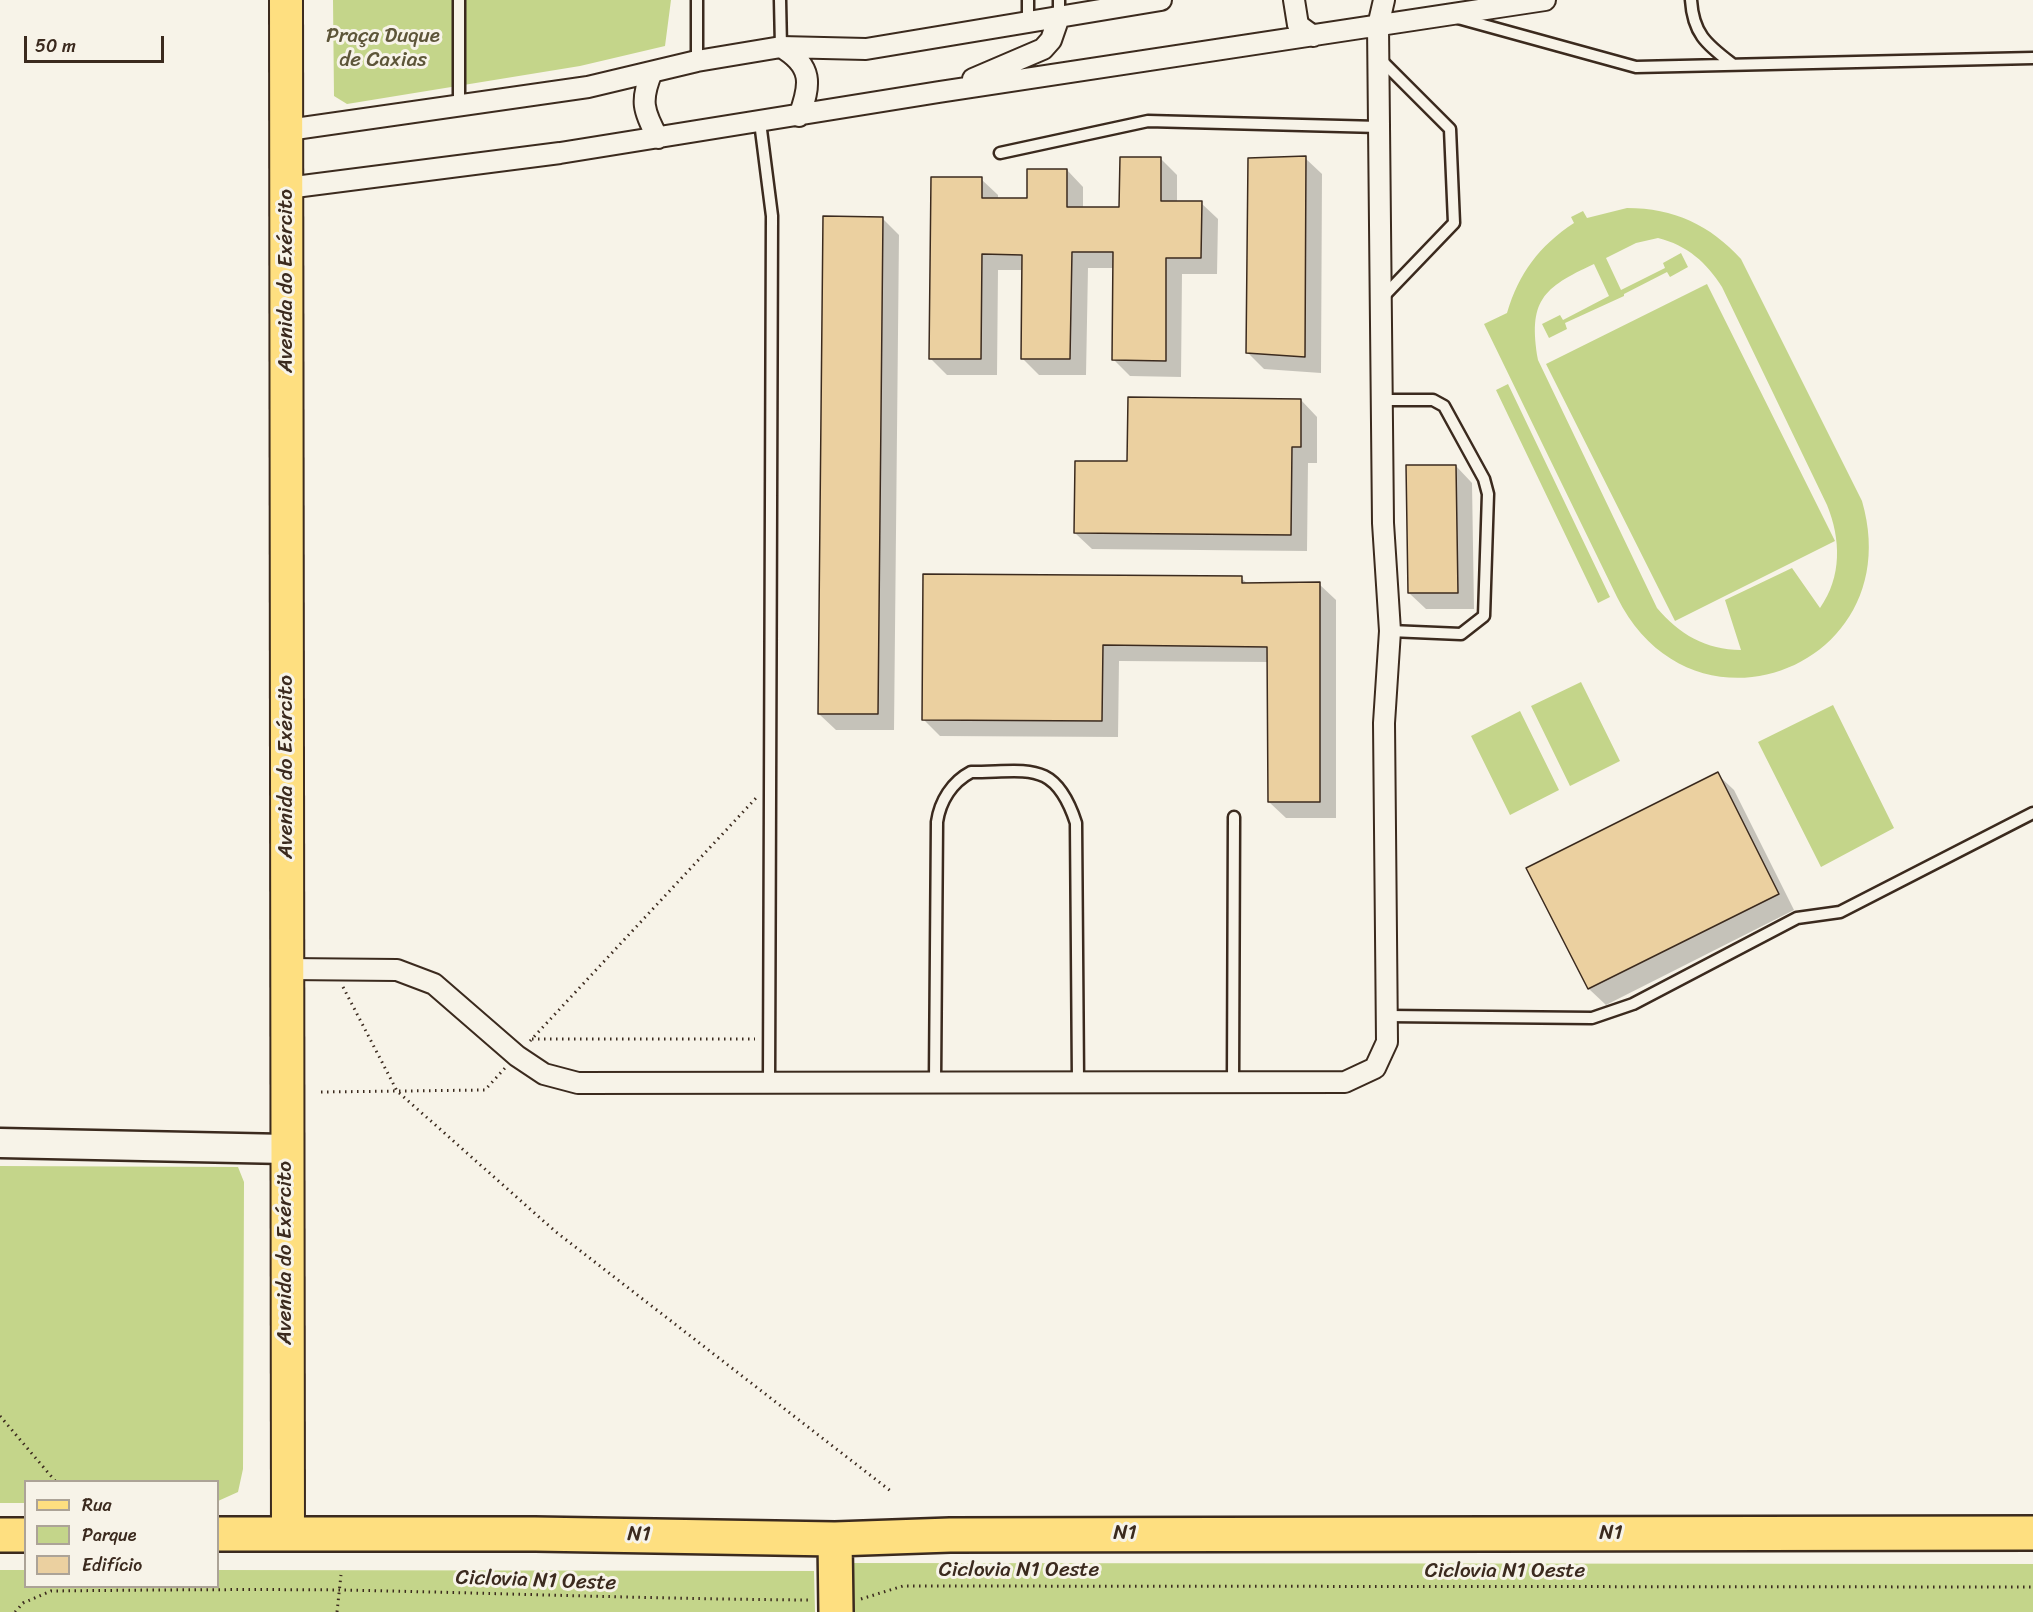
<!DOCTYPE html>
<meta charset="utf-8">
<style>
body{margin:0}
#map{position:relative;width:2033px;height:1612px;overflow:hidden;background:#f7f3e8;font-family:Sriracha,sans-serif}
canvas{display:block}
.legend{position:absolute;left:24px;top:1480px;width:195px;height:108px;box-sizing:border-box;background:#f7f3e8;border:2px solid #aca397;margin:0;padding:8px 10px;list-style:none;font-size:18px;color:#3b2a1e}
.legend li{display:flex;align-items:center;gap:12px;height:30px}
.legend b{width:30px;border:2px solid #aca397}
.scale{position:absolute;left:24px;top:36px;width:140px;height:27px;box-sizing:border-box;border:3px solid #3b2a1e;border-top:0;padding-left:8px;font-size:18px;line-height:21px;white-space:nowrap;color:#3b2a1e;-webkit-text-stroke:4px #f7f3e8;paint-order:stroke}
</style>
<div id="map">
<canvas width="2033" height="1612"></canvas>
<ul class="legend">
<li><b style="height:8px;background:#fedf80"></b>Rua</li>
<li><b style="height:16px;background:#c4d58a"></b>Parque</li>
<li><b style="height:16px;background:#ebd0a0"></b>Edifício</li>
</ul>
<div class="scale">50 m</div>
</div>
<script>
const ctx = document.querySelector('canvas').getContext('2d');
ctx.lineJoin = 'round';
function fillPath(path, color) {
  ctx.fillStyle = color;
  ctx.fill(path, 'evenodd');
}
function stroke(path, color, width, dash) {
  ctx.strokeStyle = color;
  ctx.lineWidth = width;
  ctx.lineCap = dash ? 'butt' : 'round';
  ctx.setLineDash(dash || []);
  ctx.stroke(path);
}
function drawText(font, color, halo, rows, align = 'center') {
  ctx.font = font + ' Sriracha,sans-serif';
  ctx.lineWidth = 6;
  ctx.setLineDash([]);
  ctx.textBaseline = 'middle';
  ctx.strokeStyle = halo;
  ctx.fillStyle = color;
  for (const [text, x, y, turn = 0] of rows) {
    ctx.save();
    ctx.translate(x, y);
    ctx.rotate((+turn || 0) * Math.PI / 180);
    ctx.textAlign = isNaN(turn) ? turn : align;
    if (halo) ctx.strokeText(text, 0, 0);
    ctx.fillText(text, 0, 0);
    ctx.restore();
  }
}
const green = new Path2D(`
 M333,0h338l-6,46 -85,20 -233,38 -13,-8z
 M1627,208c47,0 83,17 114,51l121,242c48,165 -169,250 -245,96l-133,-273 23,-11c12,-40 32,-67 67,-90l-3,-6 12,-6 4,7zM1658,238c29,7 49,25 64,49l105,218c14,34 15,72 -7,103l-28,-40 -67,32 16,50c-35,0 -62,-16 -84,-42l-119,-248c-10,-59 4,-72 56,-96l15,32 -46,24 -3,-5 -18,9 7,14 18,-9 -2,-6 59,-27v-2l43,-22 3,5 18,-10 -7,-14 -18,10 2,5 -44,22 -15,-32 30,-15z
 M1707,284l128,257 -160,80 -129,-257z
 M1508,384l102,213 -12,6 -102,-213z
 M1581,682l39,79 -50,25 -39,-80z
 M1833,705l61,123 -73,39 -63,-125z
 M1520,711l39,79 -49,25 -39,-79z
 M0,1166l238,1 6,15 -1,287 -5,23 -20,9v-19h-192l-1,21h-25z
 M838,1563l1195,1v48h-1194z
 M0,1570h25l1,16h192v-16l596,1 1,41h-815z`);
const shadow = new Path2D(`
 M1160,158l17,17v28h24l17,16 -1,55h-35l-1,103 -51,-1 -16,-16 1,-92h-27l-2,107h-47l-17,-17 1,-88h-25l-1,105h-50l-17,-17 51,-179 17,16v5h31l38,-30 16,17v21l38,1z
 M1305,158l17,16 -1,199 -57,-4 -17,-17z
 M882,218l17,17 -5,495h-58l-17,-16z
 M1301,400l16,17v46h-9l-1,88 -215,-2 -17,-16 53,-70z
 M1456,466l16,17 2,126h-48l-17,-16z
 M1241,578l7,6h71l17,16v218h-50l-17,-16v-140l-150,-1 -1,76 -178,-1 -17,-17z
 M1717,774l17,16 60,120 -188,95 -17,-16 -61,-120z`);
const building = new Path2D(`
 M1306,156l-1,201 -59,-4 2,-195z
 M1120,157h41v44h41l-1,57h-35v103l-54,-1 1,-108h-41l-2,107h-49l1,-104 -40,-1 -1,105h-52l2,-182h51v21h45v-29h40v38h52z
 M823,216l60,1 -5,497h-60z
 M1128,397l173,2v48h-9l-1,88 -217,-2 1,-72h52z
 M1406,465h50l2,128h-50z
 M923,574l319,2v7l78,-1v220h-52l-1,-155 -164,-2 -1,76 -180,-1z
 M1718,772l61,122 -191,95 -62,-121z`);
const path = new Path2D(`
 M343,987l54,104 159,141 336,260
 M532,1039h223
 M530,1041l226,-243
 M321,1092l164,-2 20,-22
 M0,1416l56,66
 M861,1599l42,-13 1130,1
 M15,1612l8,-9 28,-12c97,-1 194,-2 291,-1 156,3 311,9 467,10
 M337,1612l4,-37`);
const lane = new Path2D(`
 M697,0v61
 M780,0l1,47
 M1059,0v17
 M1691,0c2,33 15,44 40,63
 M1458,18l178,49 397,-9
 M1028,22v-22
 M1379,58l71,71 4,94 -73,76
 M459,105v-105
 M760,122l12,94 -3,866
 M1000,153l148,-32 231,6
 M1382,400h51l11,6 40,73 4,15 -4,122 -23,18 -71,-3
 M1387,1016l205,2 41,-14 164,-86 43,-6 193,-99
 M935,1081l2,-259c3,-21 15,-40 34,-50 57,0 84,-13 105,51l2,258
 M1233,1081l1,-264`);
const street = new Path2D(`
 M1294,0l4,25 15,11
 M781,47c32,19 30,37 18,69
 M652,72c-12,28 -9,39 6,66
 M973,79l70,-30 8,-9 8,-23
 M288,130l300,-43 109,-26 84,-14 85,2 295,-49
 M287,188l273,-35 379,-61 606,-92
 M288,969l109,1 37,14 83,72 27,18 34,9 767,-1 30,-14 12,-26 -3,-319 6,-92 -7,-108 -5,-497 6,-26`);
const secondary = new Path2D(`
 M0,1143l286,6`);
const primary = new Path2D(`
 M286,0l2,1534`);
const highway = new Path2D(`
 M218,1534h317l300,5 115,-4 1083,-2
 M0,1535h26
 M835,1539l1,73`);
const parkNames = [
 ["Praça Duque",383,37],
 ["de Caxias",383,61]
];
const streetNames = [
 ["Avenida do Exército",287,281,-90],
 ["Avenida do Exército",287,767,-90],
 ["Avenida do Exército",286,1253,-90],
 ["N1",1125,1534],
 ["N1",1611,1534],
 ["N1",639,1535,1],
 ["Ciclovia N1 Oeste",1019,1571],
 ["Ciclovia N1 Oeste",1505,1572],
 ["Ciclovia N1 Oeste",536,1581,2]
];
fillPath(green, '#c4d58a');
fillPath(shadow, '#0003');
fillPath(building, '#ebd0a0');
stroke(building, '#3b2a1e', 1.5);
stroke(lane, '#3b2a1e', 15);
stroke(street, '#3b2a1e', 24);
stroke(secondary, '#3b2a1e', 33);
stroke(primary, '#3b2a1e', 36);
stroke(highway, '#3b2a1e', 38);
stroke(path, '#3b2a1e', 3, [1.5, 4.5]);
stroke(lane, '#f7f3e8', 10);
stroke(street, '#f7f3e8', 20);
stroke(secondary, '#f7f3e8', 28);
stroke(primary, '#fedf80', 32);
stroke(highway, '#fedf80', 33);
drawText('21px', '#5d5539', '#f7f3e8', parkNames);
drawText('21px', '#3b2a1e', '#f7f3e8', streetNames);
</script>
